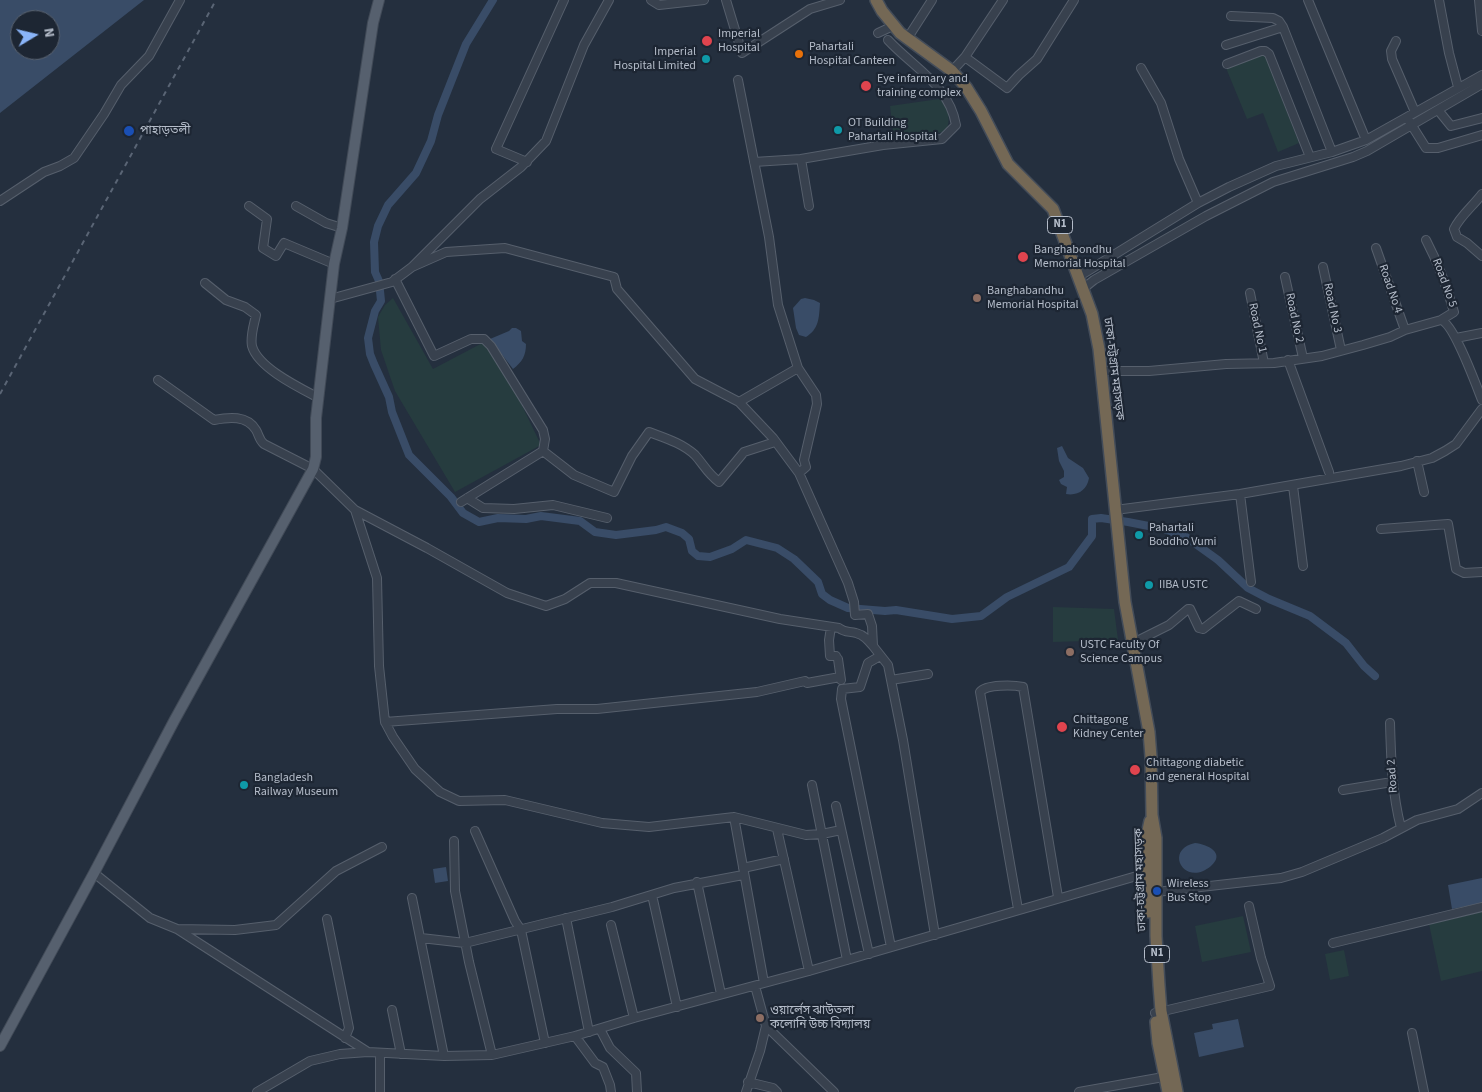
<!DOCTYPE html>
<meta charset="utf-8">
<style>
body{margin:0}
#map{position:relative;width:1482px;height:1092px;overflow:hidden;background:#242f3e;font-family:"Source Sans 3",sans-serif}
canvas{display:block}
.north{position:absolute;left:10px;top:10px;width:50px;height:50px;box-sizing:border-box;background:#1d2633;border:1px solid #59626f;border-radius:50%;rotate:81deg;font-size:14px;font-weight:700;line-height:20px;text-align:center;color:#b4bcc9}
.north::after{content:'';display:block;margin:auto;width:18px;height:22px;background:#8ab4f8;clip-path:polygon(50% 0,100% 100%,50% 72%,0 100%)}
</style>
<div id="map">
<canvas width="1482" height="1092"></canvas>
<div class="north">N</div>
</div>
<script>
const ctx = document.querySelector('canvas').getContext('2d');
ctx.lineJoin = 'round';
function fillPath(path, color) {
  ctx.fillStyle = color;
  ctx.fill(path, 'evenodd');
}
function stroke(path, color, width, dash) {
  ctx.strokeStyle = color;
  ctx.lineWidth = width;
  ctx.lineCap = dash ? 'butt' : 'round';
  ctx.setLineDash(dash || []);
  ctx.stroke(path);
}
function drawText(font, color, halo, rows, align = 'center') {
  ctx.font = font + ' "Source Sans 3","Noto Sans Bengali",sans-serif';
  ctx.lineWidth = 4.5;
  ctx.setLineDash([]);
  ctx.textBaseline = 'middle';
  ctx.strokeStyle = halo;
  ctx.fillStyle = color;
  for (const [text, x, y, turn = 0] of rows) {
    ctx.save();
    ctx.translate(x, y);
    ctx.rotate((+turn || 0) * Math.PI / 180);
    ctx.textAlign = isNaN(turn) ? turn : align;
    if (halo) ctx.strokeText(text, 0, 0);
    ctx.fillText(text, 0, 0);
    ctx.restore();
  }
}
const green = new Path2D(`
 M1264,53l35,90 -21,9 -15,-39 -16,6 -21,-51z
 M939,99l4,1c6,10 7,19 4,29l-4,3 -49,7 -4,-33z
 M393,298l40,71 57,-30 51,106 -86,47 -60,-101 -14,-41 -3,-33 7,-12z
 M1053,607l61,2 4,31 -65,2z
 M1482,911v60l-41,10 -12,-57z
 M1243,916l8,36 -49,10 -7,-36z
 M1344,950l5,26 -19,4 -5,-26z`);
const water = new Path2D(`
 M0,0h144l-144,113zM20,20h30v30h-30z
 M805,298l9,2 6,3c-1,15 -1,26 -14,34l-7,-2 -3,-7 -3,-20 8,-9z
 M512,328h4l5,3 1,10 4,3c0,12 -4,18 -13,25l-23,-30 19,-8z
 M1062,446l6,12 15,10 6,10c-2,12 -11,18 -23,16l1,-7 -6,-3 -2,-4 5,-3v-6l-5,-10 -2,-13z
 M1195,843c12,1 31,10 16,23 -26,22 -48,-16 -16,-23z
 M446,867l2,14 -13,2 -2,-14z
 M1482,878v25l-30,6 -4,-24z
 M1238,1019l6,28 -45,10 -5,-24 19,-4 -1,-5z`);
const canal = new Path2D(`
 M493,0l-27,44 -28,71 -7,26 -15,32 -28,32 -10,21 -4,16 1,30 4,9 2,20 -6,10 -7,27 2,16 4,10 15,33 3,15 17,43 42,42 12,16 16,9 19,-4 28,1 15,-3 39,5 15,11 21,3 40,-5 10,-3 16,6 7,6 3,12 6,5 12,1 22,-8 14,-9 31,8 17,11 24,23 4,12 8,6 18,8 37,3 11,-1 56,9 29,-3 26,-19 62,-30 23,-31v-17l9,-1 27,4 36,7 22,8 32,23 30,28 21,11 41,17 36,27 18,23 11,10`);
const minor = new Path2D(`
 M651,0l8,5 45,-5
 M726,0l16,53 68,-44 30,-9
 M1308,0l58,140
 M1439,0l10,53 9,34
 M1479,0l3,31
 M1231,16l42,2 6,3 4,6 49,125
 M878,33l15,-7
 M907,39l25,-39
 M1396,41l-5,10 1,8 23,53
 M1226,45l57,-18
 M965,57l42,31 12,-13 18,-16 37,-59
 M1227,64l34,-13h4l4,3 41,103
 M1141,68l20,35 18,56 19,44
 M952,71l13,-14 38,-57
 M738,80l31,157 9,68 20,63 18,27 1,9 -13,56 2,7 -7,6 49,110 6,19 1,13 13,-1 4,12 1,20 15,19 15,75 32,195
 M1438,110l13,16 31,-8
 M1409,121l17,27h12l44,-13
 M527,162l-31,-13 68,-149
 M754,162l47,-3
 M1482,194c-9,12 -22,22 -28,35l3,8 10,6 15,13
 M0,201l44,-29 16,-6 14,-8 30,-44 17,-29 28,-29 31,-56
 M249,206l18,13 -4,29 13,8 8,-13 50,21
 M296,206l30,17 16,5
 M809,206l-8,-47 82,-14 59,-6 14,-14c-7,-40 -42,-57 -68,-85
 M1376,248l29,82
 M412,267l34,-15 59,-4 109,29 3,12 78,90 44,23 34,36 26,35
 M1323,267l18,83
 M1078,277l120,-74 31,-16 47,-21 56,-14 34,-12 116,-65
 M1285,277l18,81
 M395,279l39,77 37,-17h13l7,7 52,84 2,9 -2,12 -82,51
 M205,283l21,17 19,7 11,8c-2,10 -6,21 -4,31 6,22 48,42 67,52
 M1084,288l10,-8 112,-64 67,-34 80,-25 14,-6 115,-67
 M1250,293l14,70
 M330,299l62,-17 20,-15 68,-68 41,-32 25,-26 38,-96 25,-45
 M1441,320c13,4 35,65 41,80
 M1456,338l26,-5
 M1288,360l41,112
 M1101,371h48l77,-7 48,-1 48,-7 41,-11 27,-8 15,-7 36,-10 13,-8c-7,-25 -16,-49 -28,-72
 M158,380l56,40c15,-3 33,-5 42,10 3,5 3,10 8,14l49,25 42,41 22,68 2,88 6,56 8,15 22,32 25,23 19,9 46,-1 97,23 47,4 85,-10 72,18 16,-1 19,-4
 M739,402l59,-34
 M543,451l31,24 40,17 18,-36 17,-24c16,6 33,11 46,23 9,10 12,18 24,27l25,-30 31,-10
 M1417,461l7,31
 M1293,486l10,80
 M1240,494l11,88
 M467,498l16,10 31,1 39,-4 54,13
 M355,510l72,38 80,45 39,13 19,-7 25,-16h26l164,36 59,9c6,5 10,3 17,5 8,2 12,7 17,13
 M1115,510l125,-16 161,-28 31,-8 13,-7 11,-7 26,-35
 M1381,529l67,-5 8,45 8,4 18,-1
 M831,627l-2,13 1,16h6
 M1133,643l36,-18 19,-16h2l9,19 4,1 36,-28 17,8
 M880,656l-12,7 -8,24 -18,2 -1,10 50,248
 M838,659l3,21
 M891,680l37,-6
 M385,722l172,-13h40l160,-17 48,-11 2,2 33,-6
 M1390,723c1,36 2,70 11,105
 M812,785l35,175
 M1343,790l49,-8
 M836,806l33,148
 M734,817l30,166
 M777,829l32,142
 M475,831l40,90 6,9 24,113
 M454,841l1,50 14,71 23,93
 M743,868l41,-9
 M94,873l56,45 27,11 58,1 41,-5 60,-54 46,-24
 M697,882l24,112
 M1156,892l125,-14 21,-6 81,-34 34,-18 41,-11 24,-16
 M652,895l25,112
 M412,898l32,158
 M1018,909l-38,-217c6,-8 34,-7 43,-5l35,210
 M566,918l23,114
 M327,919l22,109 -4,10
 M611,925l23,93
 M177,929l191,123
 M421,938l44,5 147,-36 62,-19 69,-13
 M1333,943l149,-36
 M392,1010l9,44
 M1155,1013l115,-27 -9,-28 -12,-52
 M766,1026l68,66
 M600,1029l10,19 26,25 1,19
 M1412,1033l12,59
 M575,1036l20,27 8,4 7,18 1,7
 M380,1053v39
 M748,1082l25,6 4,4
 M257,1092l53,-31 30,-7 28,-2 76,4 48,-1 83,-19 59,-18 175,-47 338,-98
 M746,1092l14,-41 6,-25 -11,-40
 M1079,1092l90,-16`);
const major = new Path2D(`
 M0,1046l94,-173 80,-152 139,-252 3,-12v-39l18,-154 8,-36 31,-205 6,-23`);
const highway = new Path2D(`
 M876,0l6,11 18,22 52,38 14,16 15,24 27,53 45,45 39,105 7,35 26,253 24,130 2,25 1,58 4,23v98l3,49 2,26 16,81
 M1149,912l-2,-77 3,-14
 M1156,1022l2,21 10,49`);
const rail = new Path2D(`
 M0,394l216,-394`);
const markers = [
 [707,41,6,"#e0444e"],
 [799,54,5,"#e8710a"],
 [706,59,5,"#0f9aa8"],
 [866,86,6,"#e0444e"],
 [838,130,5,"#0f9aa8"],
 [129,131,6,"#1a4fb4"],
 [1023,257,6,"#e0444e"],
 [977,298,5,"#8d6e63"],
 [1139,535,5,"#0f9aa8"],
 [1149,585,5,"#0f9aa8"],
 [1070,652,5,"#8d6e63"],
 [1062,727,6,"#e0444e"],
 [1135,770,6,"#e0444e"],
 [244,785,5,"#0f9aa8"],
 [1157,891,5,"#1a4fb4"],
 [760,1018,5,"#8d6e63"]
];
const shields = [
 [1060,225,25],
 [1157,954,25]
];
const shieldNames = [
 ["N1",1060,225],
 ["N1",1157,954]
];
const poiNames = [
 ["Imperial",718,34],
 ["Hospital",718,48],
 ["Pahartali",809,47],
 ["Hospital Canteen",809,61],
 ["Imperial",696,52,"right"],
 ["Hospital Limited",696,66,"right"],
 ["Eye infarmary and",877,79],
 ["training complex",877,93],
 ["OT Building",848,123],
 ["Pahartali Hospital",848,137],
 ["পাহাড়তলী",140,131],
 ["Banghabondhu",1034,250],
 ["Memorial Hospital",1034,264],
 ["Banghabandhu",987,291],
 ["Memorial Hospital",987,305],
 ["Pahartali",1149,528],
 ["Boddho Vumi",1149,542],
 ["IIBA USTC",1159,585],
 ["USTC Faculty Of",1080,645],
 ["Science Campus",1080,659],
 ["Chittagong",1073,720],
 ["Kidney Center",1073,734],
 ["Chittagong diabetic",1146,763],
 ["and general Hospital",1146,777],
 ["Bangladesh",254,778],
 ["Railway Museum",254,792],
 ["Wireless",1167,884],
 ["Bus Stop",1167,898],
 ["ওয়ার্লেস ঝাউতলা",770,1011],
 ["কলোনি উচ্চ বিদ্যালয়",770,1025]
];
const streetNames = [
 ["Road No 5",1444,283,70],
 ["Road No 4",1390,289,71],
 ["Road No 3",1332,308,78],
 ["Road No 2",1294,318,78],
 ["Road No 1",1257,328,78],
 ["ঢাকা-চট্টগ্রাম মহাসড়ক",1113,369,83],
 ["Road 2",1393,776,-94],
 ["ঢাকা-চট্টগ্রাম মহাসড়ক",1141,880,-92]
];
fillPath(green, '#263c3f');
fillPath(water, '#394c67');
stroke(canal, '#394c67', 8);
stroke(minor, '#565f6c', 10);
stroke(major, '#414a57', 12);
stroke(highway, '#434c59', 14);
stroke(minor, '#38414e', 8);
stroke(major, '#56606e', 10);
stroke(highway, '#746855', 11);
stroke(rail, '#5a6575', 2, [5, 5]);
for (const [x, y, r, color] of markers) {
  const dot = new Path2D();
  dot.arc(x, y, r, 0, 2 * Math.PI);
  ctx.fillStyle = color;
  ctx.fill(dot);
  stroke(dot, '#1d2633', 2);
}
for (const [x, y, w] of shields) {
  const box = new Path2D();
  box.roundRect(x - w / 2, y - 8.5, w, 17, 4);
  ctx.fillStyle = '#1d2633';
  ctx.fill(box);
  stroke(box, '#b4bcc9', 1);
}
drawText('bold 11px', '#b4bcc9', null, shieldNames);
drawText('12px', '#b4bcc9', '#1d2633', poiNames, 'left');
drawText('12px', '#b4bcc9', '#1d2633', streetNames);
</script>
